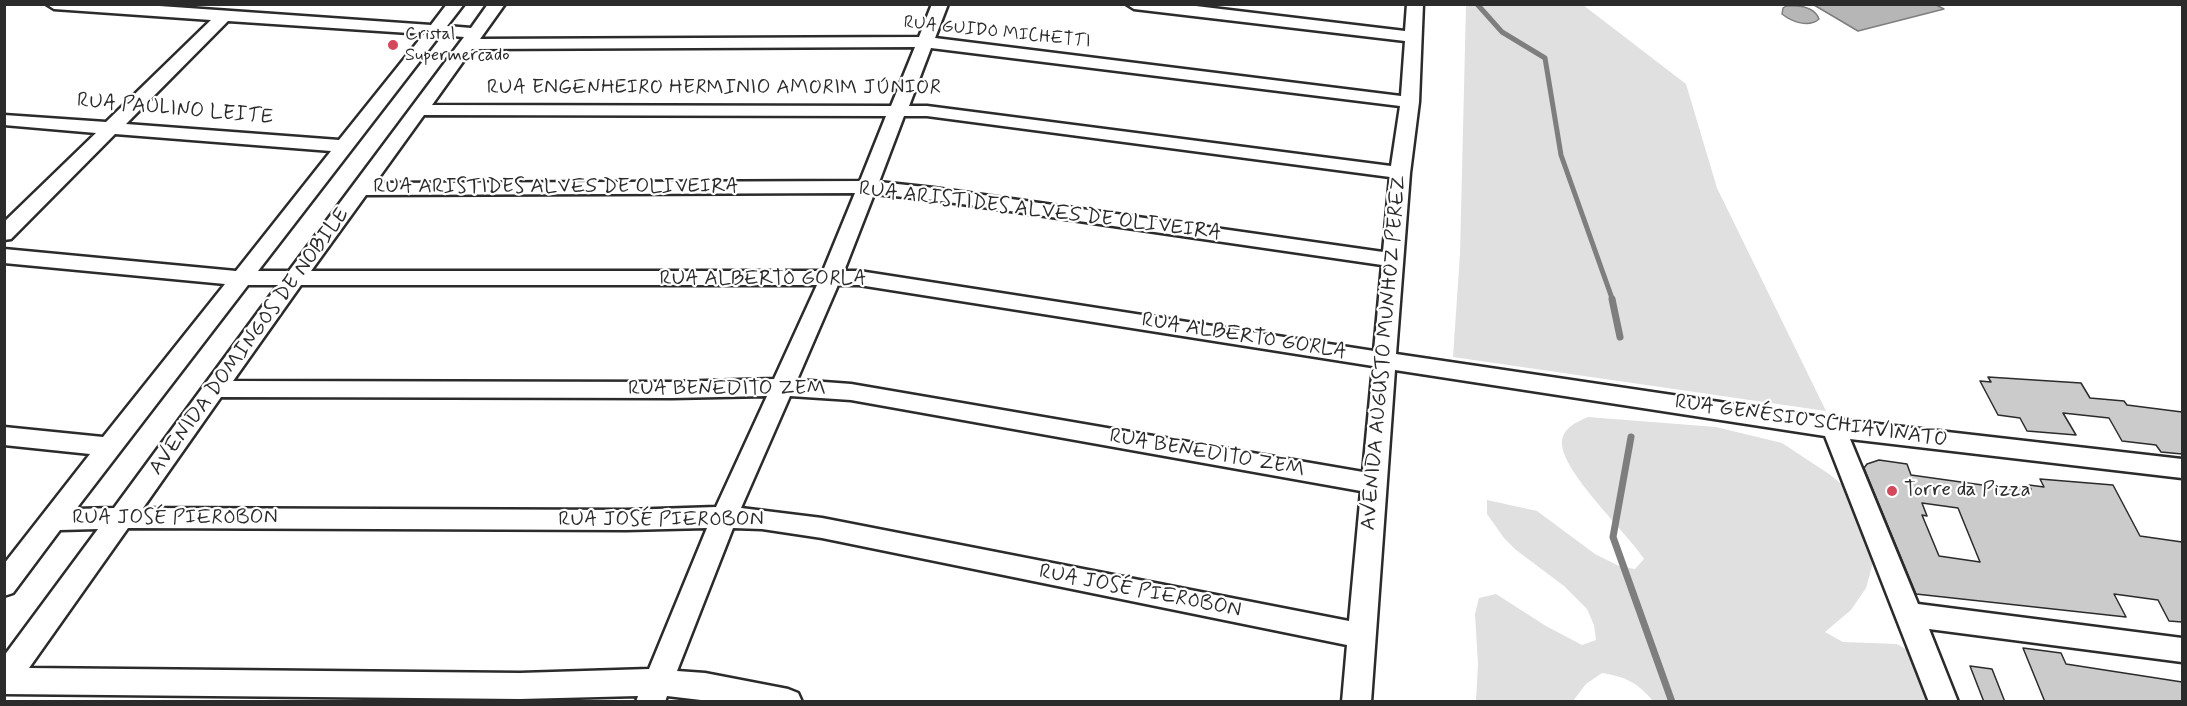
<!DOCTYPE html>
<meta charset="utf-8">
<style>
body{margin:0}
#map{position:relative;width:2187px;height:706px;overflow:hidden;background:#fff;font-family:Mynerve,sans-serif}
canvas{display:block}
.frame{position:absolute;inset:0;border:6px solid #2b2b2b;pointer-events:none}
</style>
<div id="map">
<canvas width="2187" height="706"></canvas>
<div class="frame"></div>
</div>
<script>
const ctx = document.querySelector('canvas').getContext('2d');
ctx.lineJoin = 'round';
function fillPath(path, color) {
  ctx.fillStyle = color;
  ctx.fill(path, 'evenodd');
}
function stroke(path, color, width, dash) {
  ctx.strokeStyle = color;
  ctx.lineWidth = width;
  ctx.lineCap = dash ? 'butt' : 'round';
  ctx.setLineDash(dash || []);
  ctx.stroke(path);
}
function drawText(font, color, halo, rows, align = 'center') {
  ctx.font = font + ' Mynerve,sans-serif';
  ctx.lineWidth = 4.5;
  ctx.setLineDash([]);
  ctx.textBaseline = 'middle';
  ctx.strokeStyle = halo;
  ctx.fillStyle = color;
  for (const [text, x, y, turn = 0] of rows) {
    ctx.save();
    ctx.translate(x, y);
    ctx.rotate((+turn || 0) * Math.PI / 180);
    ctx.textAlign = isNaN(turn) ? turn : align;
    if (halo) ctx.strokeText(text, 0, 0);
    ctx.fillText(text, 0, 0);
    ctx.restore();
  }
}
const green = new Path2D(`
 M1466,5h117l103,79 31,104 109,223 -373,-54 7,-103z
 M1588,417l128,10 66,16 47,31 22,18 23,67 -8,29 -15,22 -26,22 18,10 54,2 21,12 8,45h-273c-16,-19 -27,-24 -51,-28l-16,11 -13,17h-97l2,-37 -3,-50 4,-16 17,-4 50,32 36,19 14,-5 -2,-15 -7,-16 -23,-23 -48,-36 -12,-12 -17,-24v-14l50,11 58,43 24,12 16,3 9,-10c-17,-27 -85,-89 -82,-118 2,-14 15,-19 26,-24z`);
const water = new Path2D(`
 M1936,5l8,4 -86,22 -44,-26z
 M1786,6c13,-1 28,0 33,13 -10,9 -27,3 -37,-5l1,-6z`);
const streamFar1 = new Path2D(`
 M1477,4l25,28 43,26 16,97 52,146`);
const stream = new Path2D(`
 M1612,299l8,38
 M1631,437l-18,100 59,165`);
const building = new Path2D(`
 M1988,377l93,6 9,15 34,3 3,4 55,7v42l-21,-2 -5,-7 -34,-4 -13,-23 -46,-5 13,22 -49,-4 -7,-13 -22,-3 -18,-34 11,1z
 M1879,460l28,4 4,11 100,14 -1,-3 21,3 -2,-4 15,2 -4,-8 73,6 27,51 42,6v80l-13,-1 -11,-21 -44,-6 12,23 -210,-23 -52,-126 3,-4zM1922,503l36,5 22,54 -41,-6 -17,-41 5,1z
 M2023,648l38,5 5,11 116,18v20h-137z
 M1970,666l22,3 13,33h-21z`);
const street = new Path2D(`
 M46,4h85l300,21 16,-21h17l-17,22 24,2 17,-24h17l-25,35 439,-2 13,-33h16l-13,34 466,58 4,-55 -271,-32 -8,-5h53l226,27 2,-27h16l-4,98 -9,71 -14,181 438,65 348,40v19l-332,-39 68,165 264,34v24l-253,-33 29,73h-29l-104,-266 -430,-66 -24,332h-29l5,-57 -525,-107 -60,-9 -29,-1 -56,143 28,2 83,16 10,4 4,9h-84l-51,-6 -2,6h-29l2,-6 -118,3 -516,-5v-38l94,-127 -38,1 -47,63 -9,3v-32l86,-110 -86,-9v-18l99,10 122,-153 -221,-21v-14l232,22 95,-120 -216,-17 -104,105 -7,1v-18l92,-89 -92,-8v-10l102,7 105,-102 -157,-11zM228,21l196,13 -85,106 -213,-16zM440,35l24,2 -175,234h-31zM915,47l-24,59 -459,-1 40,-56zM931,48l469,58 -9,60 -464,-60h-18zM424,115l462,1 -26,65 -485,2zM904,116h23l463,61 -7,75 -449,-64 -55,-6zM855,193l-32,78h-512l55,-76zM874,194l60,6 448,65 -8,86 -515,-80h-15zM248,285h30l-164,223 -38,1zM301,285h516l-43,94 -102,3 -439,-1zM838,285h21l514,81 -10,106 -512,-88 -54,-4zM767,396l-51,111 -90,3 -483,-2 78,-111 451,1zM790,396l61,4 510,91 -12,130 -527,-103 -81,-10zM128,528l498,2 81,-2 -58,141 -129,4 -491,-5z`);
const markers = [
 [393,45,6,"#d1495b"],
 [1892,491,6,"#d1495b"]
];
const farStreetnames = [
 ["RUA GUIDO MICHETTI",997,33,6]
];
const farPoinames = [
 ["Cristal",405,35],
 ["Supermercado",405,56]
];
const streetNames = [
 ["RUA ENGENHEIRO HERMINIO AMORIM JÚNIOR",714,89],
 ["RUA PAULINO LEITE",175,110,5],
 ["RUA ARISTIDES ALVES DE OLIVEIRA",556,188],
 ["RUA ARISTIDES ALVES DE OLIVEIRA",1040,212,7],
 ["RUA ALBERTO GORLA",763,280],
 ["RUA ALBERTO GORLA",1244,337,9],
 ["AVENIDA DOMINGOS DE NOBILE",250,342,-54],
 ["AVENIDA AUGUSTO MUNHOZ PEREZ",1385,353,-85],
 ["RUA BENEDITO ZEM",727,390],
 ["RUA GENÉSIO SCHIAVINATO",1811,422,8],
 ["RUA BENEDITO ZEM",1207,454,10],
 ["RUA JOSÉ PIEROBON",175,519],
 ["RUA JOSÉ PIEROBON",661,521],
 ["RUA JOSÉ PIEROBON",1140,592,11]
];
const poiNames = [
 ["Torre da Pizza",1904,491]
];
fillPath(green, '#e0e0e0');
fillPath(water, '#b6b6b6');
stroke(water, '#7e7e7e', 1.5);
stroke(streamFar1, '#7e7e7e', 5);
stroke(stream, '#7e7e7e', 7);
fillPath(building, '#cbcbcb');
stroke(building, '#2b2b2b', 1.5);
stroke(street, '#2b2b2b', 5);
fillPath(street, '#fff');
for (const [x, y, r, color] of markers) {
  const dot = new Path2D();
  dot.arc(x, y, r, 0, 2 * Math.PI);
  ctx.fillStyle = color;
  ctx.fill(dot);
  stroke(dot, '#fff', 2);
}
drawText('18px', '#2b2b2b', '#fff', farStreetnames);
drawText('18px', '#2b2b2b', '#fff', farPoinames, 'left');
drawText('21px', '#2b2b2b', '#fff', streetNames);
drawText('21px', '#2b2b2b', '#fff', poiNames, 'left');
</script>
